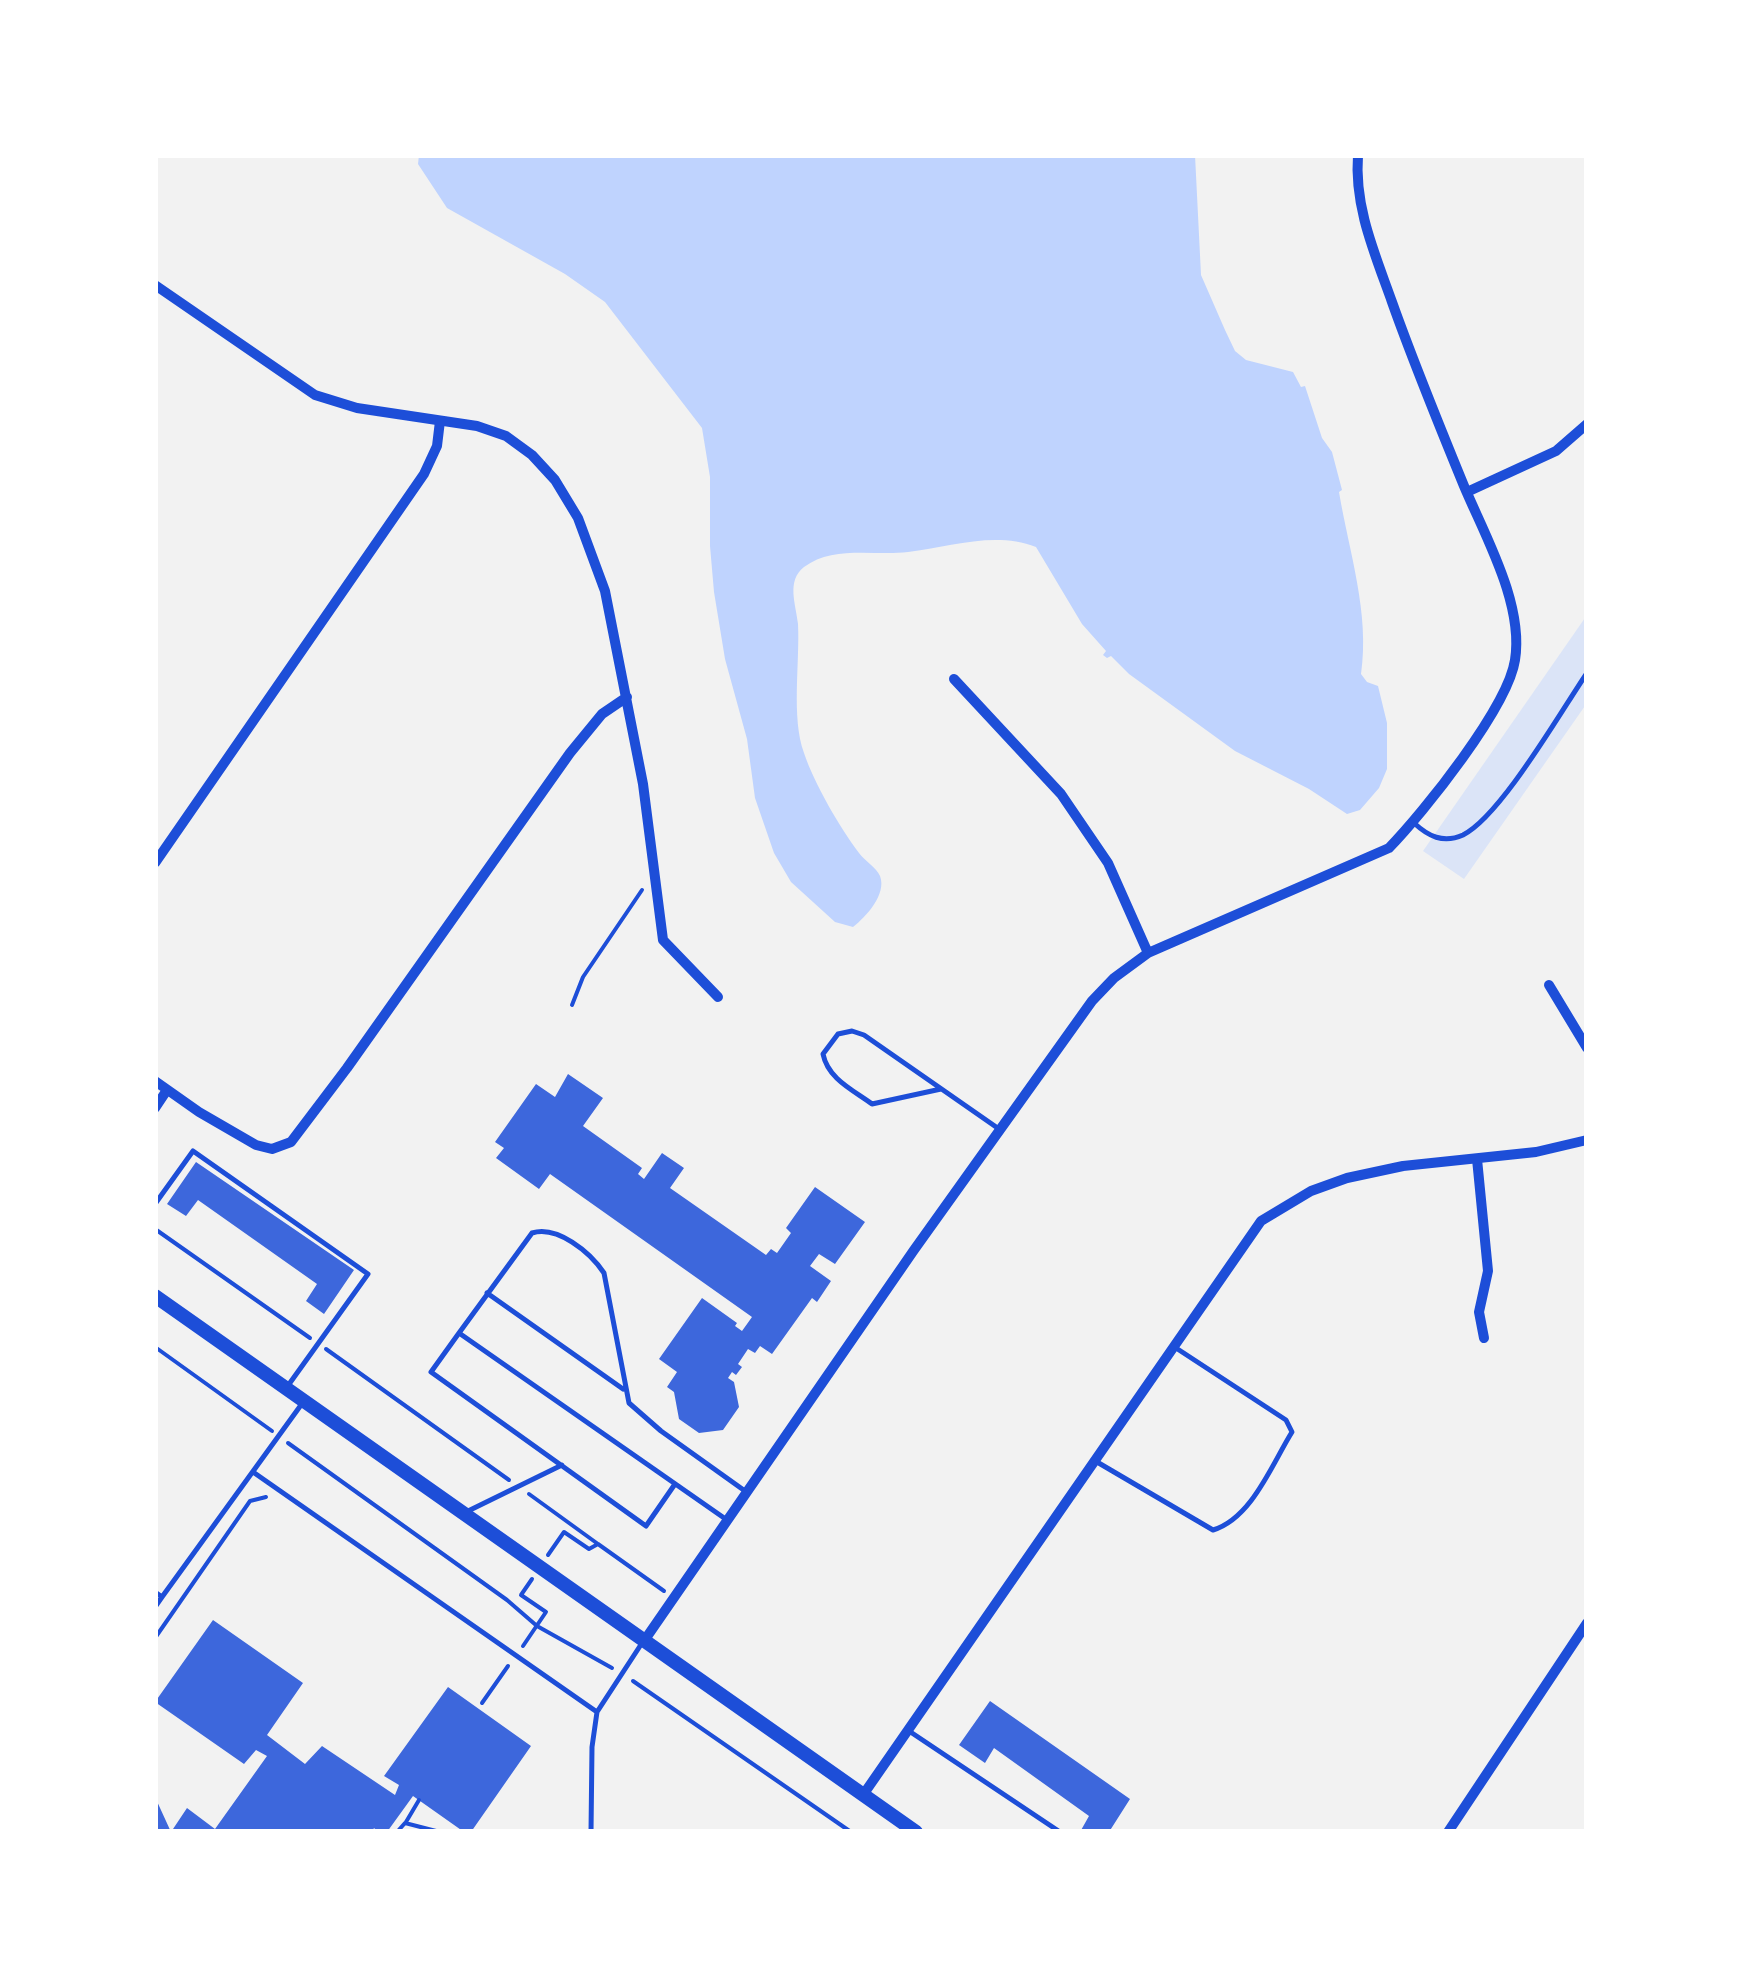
<!DOCTYPE html>
<style>
body{margin:0}
#map{position:relative;width:1742px;height:1987px;overflow:hidden;background:#f2f2f2;font-family:"Archivo Narrow",sans-serif}
canvas{display:block}
.frame{position:absolute;inset:0;border:158px solid #fff;pointer-events:none}
</style>
<div id="map">
<canvas width="1742" height="1987"></canvas>
<div class="frame"></div>
</div>
<script>
const ctx = document.querySelector('canvas').getContext('2d');
ctx.lineJoin = 'round';
function fillPath(path, color) {
  ctx.fillStyle = color;
  ctx.fill(path, 'evenodd');
}
function stroke(path, color, width, dash) {
  ctx.strokeStyle = color;
  ctx.lineWidth = width;
  ctx.lineCap = dash ? 'butt' : 'round';
  ctx.setLineDash(dash || []);
  ctx.stroke(path);
}
const green = new Path2D(`
 M1587,615v88l-123,176 -41,-28z`);
const water = new Path2D(`
 M419,155h776l6,120 24,55 10,21 11,9 47,12 8,15 4,-1 17,52 10,14 10,38 -3,2c10,60 31,121 22,182l6,8 11,4 9,37v46l-8,19 -19,22 -13,4 -38,-25 -74,-38 -106,-77 -18,-18 -4,2 -4,-3 3,-4 -24,-27 -46,-77c-41,-16 -87,0 -128,5 -34,4 -75,-7 -104,15 -18,14 -8,37 -6,57 2,39 -7,93 6,129 10,30 36,75 55,100 6,8 17,14 21,23 7,18 -14,41 -27,51l-18,-5 -44,-40 -17,-29 -19,-55 -8,-59 -22,-80 -11,-67 -4,-46v-69l-8,-49 -97,-126 -40,-28 -118,-66 -29,-44z`);
const building = new Path2D(`
 M568,1074l35,24 -20,28 59,42 -4,6 6,5 18,-26 22,15 -14,20 96,67 5,-6 6,4 14,-20 -5,-5 29,-41 50,35 -30,42 -16,-10 -9,12 21,15 -14,21 -5,-4 -40,56 -12,-8 -5,7 -7,-4 -10,15 4,3 -6,8 -4,-3 -4,6 6,4 5,25 -16,23 -24,3 -20,-14 -5,-27 -7,-5 10,-15 -18,-13 43,-61 35,25 -2,3 7,5 10,-14 -202,-143 -11,15 -43,-31 8,-10 -9,-6 41,-58 19,13z
 M196,1162l158,108 -30,44 -18,-13 11,-17 -119,-84 -12,16 -19,-12z
 M213,1620l90,63 -36,52 38,29 17,-18 73,49 4,-10 -15,-9 64,-89 83,59 -60,86h-7l-51,-36 -26,36h-9l-4,-4 -2,4h-201l16,-24 28,21 52,-73 -11,-6 -12,14 -89,-62z
 M990,1701l140,98 -21,33h-29l9,-16 -95,-68 -9,15 -26,-18z
 M155,1797l16,35h-16z`);
const path = new Path2D(`
 M572,1005l11,-28 59,-87
 M155,1229l155,109
 M155,1347l117,84
 M326,1349l183,131
 M288,1443l219,157 30,26 75,42
 M529,1494l69,50
 M548,1555l16,-23 25,17 9,-5 66,47
 M155,1638l95,-137 16,-4
 M523,1646l23,-34 -25,-17 11,-16
 M633,1681l218,151
 M482,1703l26,-37
 M406,1822l13,-22
 M397,1832l8,-9 35,9`);
const service = new Path2D(`
 M1414,823c14,13 29,21 49,12 38,-19 98,-124 124,-162
 M941,1089l-69,15c-19,-14 -44,-25 -49,-50l15,-20 14,-3 12,4 135,94
 M155,1204l38,-53 175,123 -81,113
 M487,1293l136,96
 M459,1333l-28,39 215,154 29,-42
 M1097,1462l116,68c39,-12 59,-66 79,-98l-6,-12 -110,-72
 M253,1472l344,240
 M466,1512l96,-47
 M727,1520l-268,-187 73,-100c25,-8 58,19 72,40l25,130 32,28 84,60
 M155,1592l7,5 -7,10
 M162,1597l139,-192
 M909,1731l151,101
 M591,1832l1,-85 5,-35 45,-69`);
const minor = new Path2D(`
 M155,285l160,110 42,13 120,18 29,10 26,19 23,25 23,38 27,73 38,193 20,156 55,57
 M1467,492l89,-41 31,-27
 M954,679l107,115 47,69 40,90
 M155,863l269,-389 13,-28 3,-25
 M1549,985l38,63
 M155,1081l44,31 57,33 16,4 19,-7 56,-74 223,-315 32,-39 25,-17
 M155,1108l12,-18
 M1477,1159l11,112 -9,41 5,26
 M644,1641l270,-391 178,-249 22,-23 34,-25 241,-105c35,-36 119,-141 126,-188 9,-56 -30,-124 -51,-174 -25,-61 -50,-122 -72,-184 -17,-48 -38,-95 -34,-147
 M863,1795l398,-574 50,-30 36,-13 56,-12 133,-14 51,-12
 M1448,1832l139,-209`);
const secondary = new Path2D(`
 M155,1296l761,536`);
fillPath(green, '#dbe4f7');
fillPath(water, '#bfd3fe');
fillPath(building, '#3d67dc');
stroke(path, '#1d4ed8', 4);
stroke(service, '#1d4ed8', 5);
stroke(minor, '#1d4ed8', 10);
stroke(secondary, '#1d4ed8', 14);
</script>
